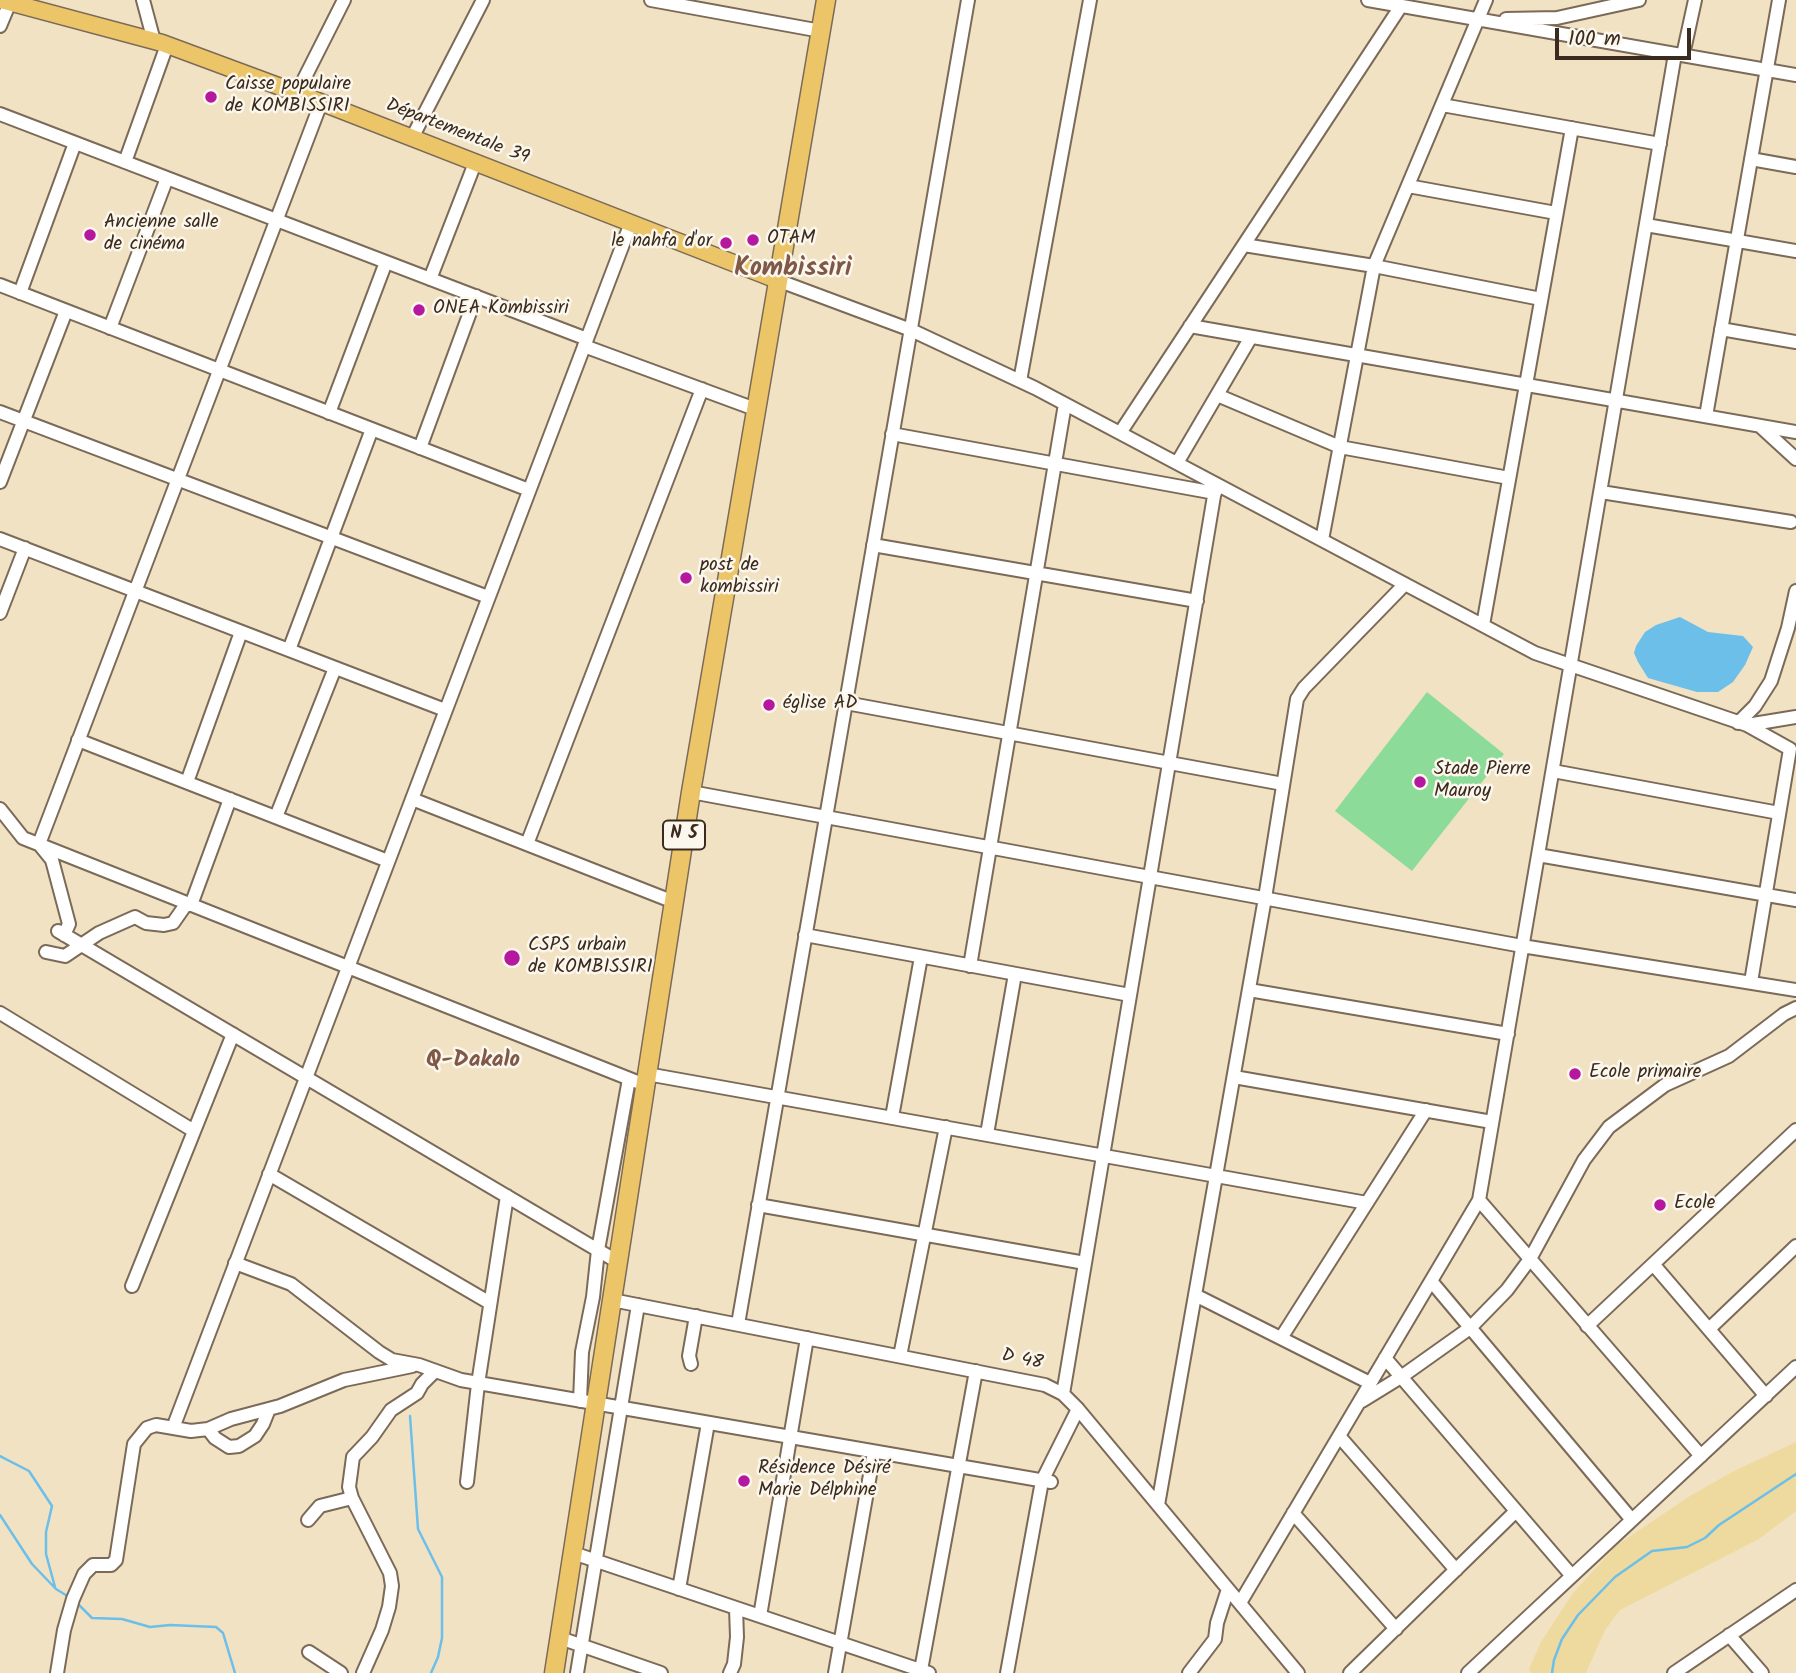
<!DOCTYPE html>
<meta charset="utf-8">
<style>
body{margin:0}
#map{position:relative;width:1796px;height:1673px;overflow:hidden;background:#f2e2c4;font-family:Kalam,sans-serif}
canvas{display:block}
.scale{position:absolute;left:1555px;top:28px;width:136px;height:32px;box-sizing:border-box;border:4px solid #3b2a1e;border-top:0;padding-left:9px;font-size:21px;line-height:24px;white-space:nowrap;color:#3b2a1e;-webkit-text-stroke:5px #fbf7ec;paint-order:stroke}
</style>
<div id="map">
<canvas width="1796" height="1673"></canvas>
<div class="scale">100 m</div>
</div>
<script>
const ctx = document.querySelector('canvas').getContext('2d');
ctx.lineJoin = 'round';
function fill(path, color) {
  ctx.fillStyle = color;
  ctx.fill(path, 'evenodd');
}
function toPath(rows) {
  const path = new Path2D();
  for (const r of rows) {
    path.moveTo(r[0], r[1]);
    for (let i = 2; i < r.length; i += 2) path.lineTo(r[i], r[i + 1]);
  }
  return path;
}
function strokePath(path, color, width, dash) {
  ctx.strokeStyle = color;
  ctx.lineWidth = width;
  ctx.lineCap = dash ? 'butt' : 'round';
  ctx.setLineDash(dash || []);
  ctx.stroke(path);
}
function write(font, color, halo, rows, align = 'center') {
  ctx.font = font + ' Kalam,sans-serif';
  ctx.lineWidth = 5;
  ctx.setLineDash([]);
  ctx.textBaseline = 'middle';
  ctx.strokeStyle = halo;
  ctx.fillStyle = color;
  for (const [text, x, y, turn = 0] of rows) {
    ctx.save();
    ctx.translate(x, y);
    ctx.rotate((+turn || 0) * Math.PI / 180);
    ctx.textAlign = isNaN(turn) ? turn : align;
    if (halo) ctx.strokeText(text, 0, 0);
    ctx.fillText(text, 0, 0);
    ctx.restore();
  }
}
const green = toPath([
 [1427,692,1504,754,1412,871,1335,811]
]);
const sand = toPath([
 [1796,1442,1796,1511,1759,1539,1620,1610,1605,1630,1586,1673,1531,1673,1529,1669,1541,1642,1573,1593,1617,1545,1690,1496,1732,1472]
]);
const water = toPath([
 [1680,617,1708,632,1743,636,1753,647,1745,665,1733,682,1718,692,1697,692,1648,678,1638,662,1634,653,1636,646,1645,632,1656,625]
]);
const stream = toPath([
 [410,1416,418,1529,442,1577,442,1638,438,1657,431,1673],
 [0,1456,29,1471,52,1506,46,1532,46,1554,55,1587],
 [0,1515,32,1564,56,1589,69,1597],
 [77,1603,92,1618,122,1619,150,1627,170,1625,216,1627,223,1633,235,1673],
 [1552,1673,1554,1660,1562,1639,1578,1615,1615,1577,1652,1551,1687,1547,1705,1538,1719,1525,1796,1474]
]);
const minor = toPath([
 [143,0,154,41],
 [651,0,821,31],
 [1368,0,1796,75],
 [1506,19,1557,18,1639,0],
 [0,26,10,2],
 [1683,55,1695,0],
 [297,93,344,0],
 [1442,105,1660,144],
 [0,114,587,339],
 [412,138,483,0],
 [1751,159,1796,167],
 [125,162,167,45],
 [1408,186,1556,213],
 [1646,225,1796,251],
 [1244,245,1374,266,1541,299],
 [430,279,475,163],
 [777,280,911,330,1035,388,1535,653,1747,725,1796,717],
 [0,285,529,490],
 [20,293,75,143],
 [1190,326,1796,432],
 [110,328,167,178],
 [1721,329,1796,342],
 [584,346,755,409],
 [1020,381,1090,0],
 [1217,395,1340,447,1509,478],
 [0,412,488,597],
 [329,413,386,262],
 [1706,416,1779,0],
 [1760,426,1796,459],
 [1120,433,1401,6],
 [892,434,1215,493],
 [420,448,476,296],
 [1177,463,1251,337],
 [0,482,66,311],
 [1601,492,1791,522],
 [0,539,445,710],
 [1322,540,1374,266,1486,0],
 [873,545,1197,601],
 [0,613,25,548],
 [1483,625,1572,128],
 [289,650,372,429],
 [846,703,1283,784],
 [1738,723,1755,706,1771,681,1788,628,1796,591],
 [1747,725,1790,749,1751,982],
 [78,740,388,861],
 [1553,771,1779,813],
 [187,782,241,632],
 [691,792,1522,946,1796,990],
 [412,799,674,902],
 [0,809,23,838,645,1085],
 [276,817,335,668],
 [527,844,702,389],
 [1538,855,1796,900],
 [191,905,230,799],
 [58,931,618,1262],
 [64,935,69,924,52,860,39,844,321,103],
 [805,935,1130,995],
 [46,952,65,956,99,933,135,917,146,923,164,925,173,923,187,903],
 [970,966,1065,404],
 [1249,990,1508,1034],
 [0,1013,194,1131],
 [647,1074,1367,1203],
 [1234,1077,1492,1122],
 [892,1117,921,957],
 [987,1134,1015,974],
 [269,1174,490,1303],
 [1479,1200,1701,1456],
 [758,1205,1085,1263],
 [235,1263,291,1284,379,1352,392,1360,419,1365,461,1380,1051,1482],
 [1653,1264,1766,1396],
 [1431,1281,1632,1520],
 [132,1286,233,1034],
 [1195,1295,1370,1383],
 [612,1300,1045,1385,1063,1394,1078,1409,1298,1673],
 [738,1324,968,0],
 [1587,1326,1796,1130],
 [1709,1329,1796,1246],
 [1281,1338,1426,1110],
 [900,1356,946,1127],
 [1385,1358,1572,1576],
 [691,1364,689,1356,696,1316],
 [1063,1394,1216,484],
 [580,1401,582,1352,593,1297,598,1250,629,1079],
 [1362,1401,1401,1377,1470,1328,1507,1290,1530,1259,1584,1160,1609,1127,1665,1085,1729,1056,1784,1014,1796,1008],
 [173,1428,631,223],
 [208,1429,215,1438,229,1447,239,1446,255,1436,263,1424,269,1409],
 [1339,1436,1456,1570],
 [467,1482,478,1384,507,1196],
 [1158,1505,1265,898,1297,699,1304,688,1405,584],
 [1293,1513,1396,1629],
 [308,1520,320,1506,352,1498],
 [573,1553,929,1673],
 [679,1589,708,1423],
 [1240,1603,1479,1200,1675,54],
 [760,1616,807,1338],
 [1729,1635,1762,1673],
 [560,1638,661,1673],
 [309,1652,341,1673],
 [921,1670,976,1371],
 [57,1673,64,1630,73,1599,84,1574,93,1565,111,1565,116,1560,134,1444,147,1428,156,1425,191,1431,208,1429,231,1419,280,1406,344,1380,412,1366],
 [363,1673,382,1630,389,1607,392,1586,390,1573,352,1498,349,1487,353,1457,372,1437,391,1410,417,1393,422,1384,435,1371],
 [577,1673,638,1305],
 [730,1673,734,1664,737,1637,736,1608],
 [835,1673,874,1452],
 [1007,1673,1042,1481,1078,1409],
 [1189,1673,1215,1639,1217,1623,1228,1589],
 [1350,1673,1516,1511],
 [1468,1673,1796,1367],
 [1674,1673,1796,1590]
]);
const major = toPath([
 [1,0,162,43,297,93,777,280]
]);
const highway = toPath([
 [554,1673,691,792,826,0]
]);
const markers = [
 [211,97,7,"#b5179e"],
 [90,235,7,"#b5179e"],
 [753,240,7,"#b5179e"],
 [726,243,7,"#b5179e"],
 [419,310,7,"#b5179e"],
 [686,578,7,"#b5179e"],
 [769,705,7,"#b5179e"],
 [1420,782,7,"#b5179e"],
 [512,958,9,"#b5179e"],
 [1575,1074,7,"#b5179e"],
 [1660,1205,7,"#b5179e"],
 [744,1481,7,"#b5179e"]
];
const shields = [
 [684,835,42]
];
const shieldNames = [
 ["N 5",684,835]
];
const poiNames = [
 ["Caisse populaire",225,86],
 ["de KOMBISSIRI",225,108],
 ["Ancienne salle",104,224],
 ["de cinéma",104,246],
 ["OTAM",767,240],
 ["le nahfa d'or",712,243,"right"],
 ["ONEA Kombissiri",433,310],
 ["post de",700,567],
 ["kombissiri",700,589],
 ["église AD",783,705],
 ["Stade Pierre",1434,771],
 ["Mauroy",1434,793],
 ["CSPS urbain",528,947],
 ["de KOMBISSIRI",528,969],
 ["Ecole primaire",1589,1074],
 ["Ecole",1674,1205],
 ["Résidence Désiré",758,1470],
 ["Marie Délphine",758,1492]
];
const streetNames = [
 ["Départementale 39",457,133,21],
 ["D 48",1022,1361,12]
];
const quarterNames = [
 ["Q-Dakalo",473,1062]
];
const districtNames = [
 ["Kombissiri",793,271]
];
fill(green, '#8cdb99');
fill(sand, '#eeda9e');
fill(water, '#6cbfe8');
strokePath(stream, '#6cbfe8', 2.5);
strokePath(minor, '#7b6a58', 16);
strokePath(major, '#7b6a58', 19);
strokePath(highway, '#7b6a58', 21);
strokePath(minor, '#fff', 12);
strokePath(major, '#edc569', 16);
strokePath(highway, '#edc569', 18);
for (const [x, y, r, color] of markers) {
  const dot = new Path2D();
  dot.arc(x, y, r, 0, 2 * Math.PI);
  ctx.fillStyle = color;
  ctx.fill(dot);
  strokePath(dot, '#fbf7ec', 2.5);
}
for (const [x, y, w] of shields) {
  const box = new Path2D();
  box.roundRect(x - w / 2, y - 14.5, w, 29, 5);
  ctx.fillStyle = '#fbf7ec';
  ctx.fill(box);
  strokePath(box, '#3b2a1e', 2);
}
write('bold 18px', '#3b2a1e', null, shieldNames);
write('19px', '#3b2a1e', '#fbf7ec', poiNames, 'left');
write('19px', '#3b2a1e', '#fbf7ec', streetNames);
write('bold 23px', '#805848', '#fbf7ec', quarterNames);
write('bold 26px', '#805848', '#fbf7ec', districtNames);
</script>
